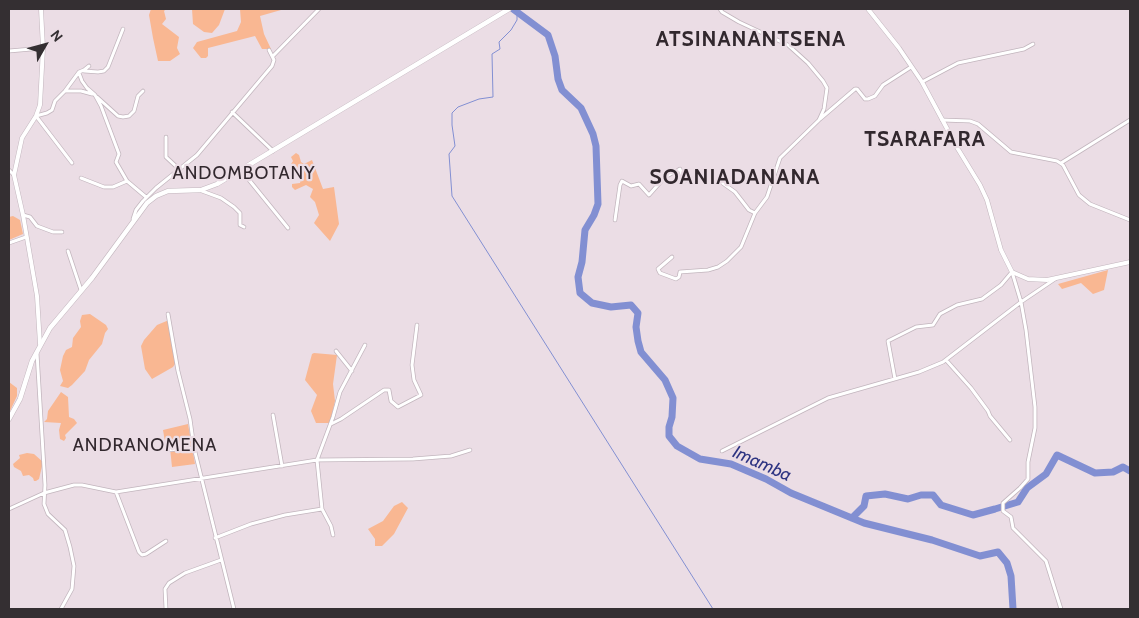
<!DOCTYPE html>
<style>
body{margin:0}
#map{position:relative;width:1139px;height:618px;overflow:hidden;background:#ebdde5;font-family:Cabin,sans-serif}
canvas{display:block}
.frame{position:absolute;inset:0;border:10px solid #342f32;pointer-events:none}
.north{position:absolute;left:20px;top:20px;width:50px;height:50px;-webkit-text-stroke:4px #ebdde5;paint-order:stroke;rotate:52deg;font-size:14px;font-weight:700;line-height:20px;text-align:center;color:#342f32}
.north::after{content:'';display:block;margin:auto;width:18px;height:22px;background:#342f32;clip-path:polygon(50% 0,100% 100%,50% 72%,0 100%)}
</style>
<div id="map">
<canvas width="1139" height="618"></canvas>
<div class="frame"></div>
<div class="north">N</div>
</div>
<script>
const ctx = document.querySelector('canvas').getContext('2d');
ctx.lineJoin = 'round';
function fill(path, color) {
  ctx.fillStyle = color;
  ctx.fill(path, 'evenodd');
}
function toPath(rows) {
  const path = new Path2D();
  for (const r of rows) {
    path.moveTo(r[0], r[1]);
    for (let i = 2; i < r.length; i += 2) path.lineTo(r[i], r[i + 1]);
  }
  return path;
}
function strokePath(path, color, width, dash) {
  ctx.strokeStyle = color;
  ctx.lineWidth = width;
  ctx.lineCap = dash ? 'butt' : 'round';
  ctx.setLineDash(dash || []);
  ctx.stroke(path);
}
function write(font, color, halo, rows, align = 'center') {
  ctx.font = font + ' Cabin,sans-serif';
  ctx.lineWidth = 4.5;
  ctx.setLineDash([]);
  ctx.textBaseline = 'middle';
  ctx.strokeStyle = halo;
  ctx.fillStyle = color;
  for (const [text, x, y, turn = 0] of rows) {
    ctx.save();
    ctx.translate(x, y);
    ctx.rotate((+turn || 0) * Math.PI / 180);
    ctx.textAlign = isNaN(turn) ? turn : align;
    if (halo) ctx.strokeText(text, 0, 0);
    ctx.fillText(text, 0, 0);
    ctx.restore();
  }
}
const green = toPath([
 [151,9,166,9,164,11,166,19,162,24,179,37,177,48,180,54,170,61,158,61,153,38,149,15],
 [192,9,225,9,219,25,212,33,204,32,193,24],
 [240,9,280,9,281,10,260,16,264,34,271,49,262,49,255,36,208,48,208,56,206,58,201,58,193,48,197,42,237,31,241,22],
 [296,153,299,155,301,162,304,164,312,160,323,189,334,187,339,224,330,241,314,223,319,215,315,202,310,197,313,189,306,185,295,190,292,187,292,184,300,183,301,179,300,176,297,174,297,170,296,167,291,164,293,161,291,157],
 [13,216,20,220,23,234,9,240,9,217],
 [1108,270,1104,290,1093,294,1081,283,1062,289,1058,284],
 [90,314,106,325,108,329,105,333,102,344,89,360,85,371,72,385,68,388,60,386,63,381,60,370,63,356,66,350,72,347,73,338,81,327,80,321,82,315],
 [169,320,175,364,173,367,152,379,145,369,141,346,144,340,157,325],
 [314,353,337,355,333,384,335,401,330,423,316,423,311,411,317,395,305,380,312,354],
 [9,382,17,388,17,396,9,413],
 [61,392,68,397,69,417,74,419,77,423,65,435,66,438,64,441,60,439,59,430,61,423,44,422,47,419,48,411],
 [188,424,195,464,172,467,170,448,166,448,163,430],
 [27,453,34,454,43,462,39,479,36,481,34,481,33,478,29,475,23,476,21,471,14,467,13,464,20,458,19,455],
 [402,502,408,508,394,534,382,546,375,546,375,539,368,529,383,521,394,506]
]);
const stream = toPath([
 [517,12,517,20,511,30,499,42,500,49,492,54,493,97,479,99,458,107,452,113,452,125,455,146,449,154,452,196,713,609]
]);
const river = toPath([
 [513,9,548,35,555,56,558,79,562,90,581,108,593,134,596,146,598,204,594,215,585,230,582,262,578,277,580,293,592,303,611,307,631,305,638,313,636,327,638,341,641,352,665,380,673,398,672,417,669,427,669,436,677,446,700,459,731,464,766,479,791,493,864,523,932,540,980,556,998,552,1007,563,1011,576,1013,609],
 [852,518,864,506,866,496,885,494,908,499,921,495,933,495,941,505,973,515,995,509,1018,502,1027,488,1046,474,1057,455,1095,473,1113,472,1123,467,1130,471]
]);
const minor = toPath([
 [9,51,43,48],
 [273,56,319,9],
 [84,71,98,72,104,71,108,67,123,29],
 [79,73,82,81,87,88,95,95,101,106,119,154,116,162,127,181],
 [922,82,958,63,1024,49,1033,44],
 [66,91,81,91,92,94],
 [97,97,118,116,123,117,129,116,134,111,138,96,143,91],
 [232,112,273,151],
 [820,119,855,89,857,89,865,99,868,99,875,96,883,85,911,67],
 [942,120,970,121,978,124,1011,152,1057,161,1063,165,1079,195,1090,204,1130,220],
 [166,137,166,157,180,170],
 [72,163,36,116,47,113,52,110,55,101,65,91,79,72,84,70,89,66],
 [1061,163,1130,120],
 [9,170,14,175],
 [241,170,288,228],
 [81,178,104,187,113,187,127,181,146,197],
 [202,191,221,198,234,207,240,213,240,225,244,227],
 [23,215,30,217,37,226,53,232,62,232],
 [133,219,136,210,143,201,156,188,197,155,272,66,274,60,269,50],
 [615,220,620,185,622,181,631,186,639,184,649,195,665,177,680,169,684,181,702,177,721,182,735,192,749,210,755,213],
 [9,243,26,237],
 [68,251,81,290],
 [672,257,658,269,660,273,676,279,679,277,680,272,708,270,718,267,727,261,741,247,755,213,767,197,780,158,819,120,824,109,827,88,823,81,808,63,788,45,739,22,722,12,720,9],
 [1012,272,1021,302,1026,330,1035,407,1035,428,1028,462,1028,479,1020,488,1003,503,1003,511,1011,517,1013,528,1046,561,1061,609],
 [168,314,178,371,190,419,194,448,234,609],
 [336,351,352,371],
 [37,353,45,485,44,504,48,514,65,530,70,547,74,566,72,589,61,609],
 [946,360,971,388,988,411,990,416,1010,440],
 [895,379,888,341,916,327,933,325,940,314,957,305,982,299,1001,285,1012,272],
 [273,415,282,466],
 [331,424,341,419,384,390,389,390,391,401,398,407,421,395,414,380,412,365,417,325],
 [167,450,194,448],
 [722,451,828,398,919,372,943,362,1021,302,1055,279],
 [116,492,139,552,142,555,146,554,166,541],
 [9,509,44,493,74,485,82,485,116,492,317,460,413,459,451,456,470,450],
 [333,535,331,526,322,509,317,460,333,417,340,392,365,345],
 [215,538,251,524,285,515,322,509],
 [166,609,165,589,169,583,185,573,221,560]
]);
const tertiary = toPath([
 [868,9,899,48,922,82,958,149,980,185,987,200,1001,250,1012,272,1028,279,1047,280,1130,262],
 [40,344,37,296,23,215,14,175,22,138,36,116,40,105,43,48,41,9]
]);
const secondary = toPath([
 [9,419,20,399,32,361,50,328,92,278,147,203,156,196,168,191,201,190,217,184,509,9]
]);
const neighbourhoodNames = [
 ["ANDOMBOTANY",244,174],
 ["ANDRANOMENA",145,446]
];
const waterNames = [
 ["Imamba",762,464,24]
];
const districtNames = [
 ["ATSINANANTSENA",751,40],
 ["TSARAFARA",925,140],
 ["SOANIADANANA",735,178]
];
fill(green, '#f9b792');
strokePath(stream, '#828fd2', 1);
strokePath(river, '#828fd2', 7);
strokePath(minor, '#c2b5bd', 4.5);
strokePath(tertiary, '#c2b5bd', 5);
strokePath(secondary, '#c2b5bd', 5.5);
strokePath(minor, '#fff', 3);
strokePath(tertiary, '#fff', 4);
strokePath(secondary, '#fff', 4.5);
ctx.letterSpacing = '1px';
write('18px', '#32282e', '#ebdde5', neighbourhoodNames);
ctx.letterSpacing = '0px';
write('italic 18px', '#2e3482', '#ebdde5', waterNames);
ctx.letterSpacing = '1px';
write('bold 21px', '#32282e', '#ebdde5', districtNames);
ctx.letterSpacing = '0px';
</script>
